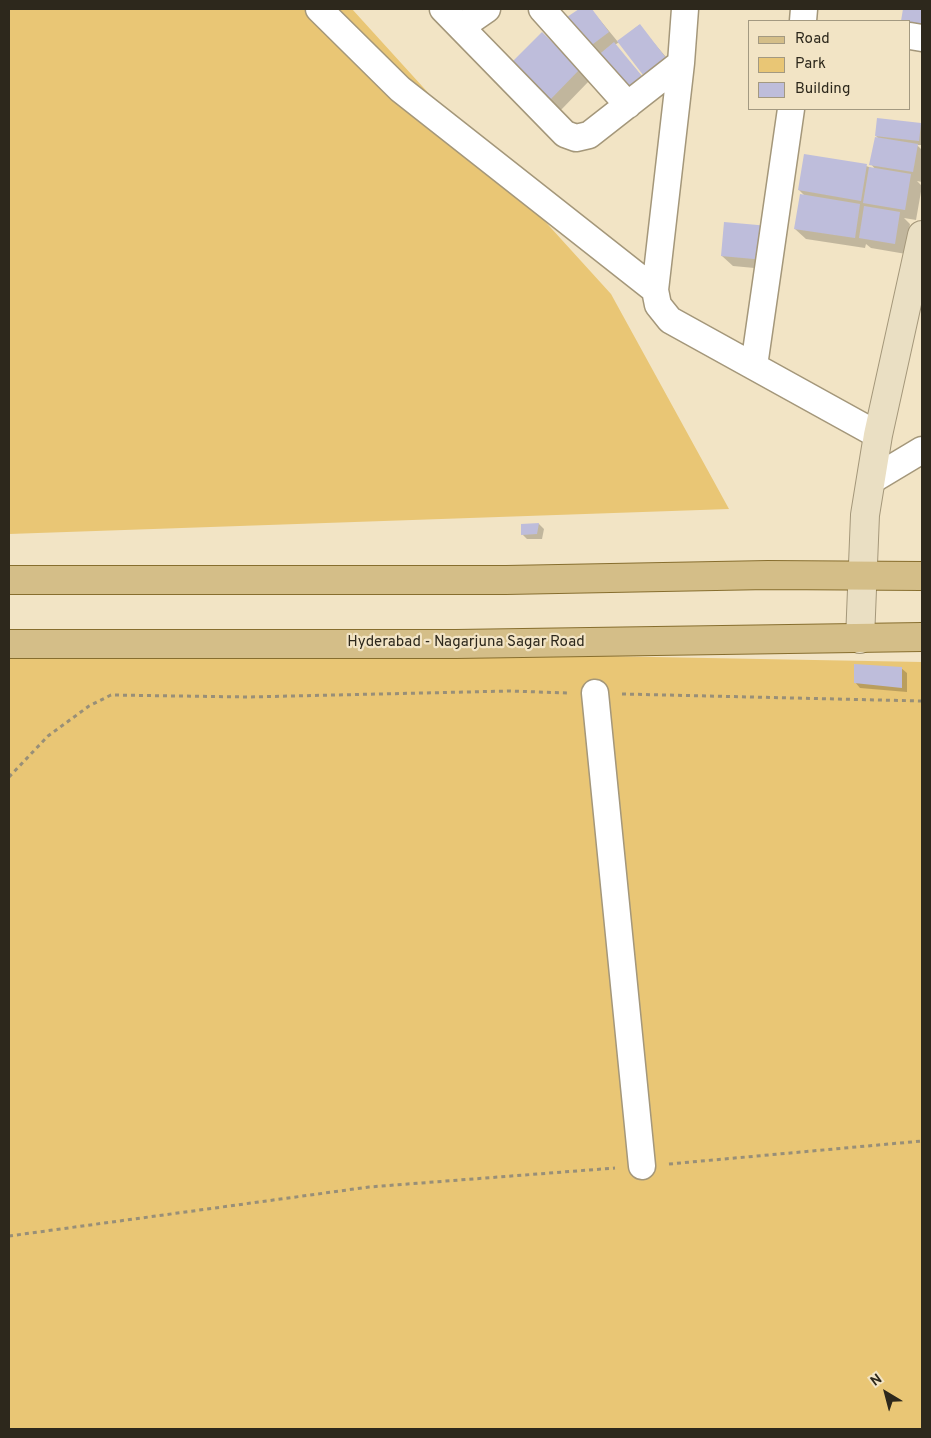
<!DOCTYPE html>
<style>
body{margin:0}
#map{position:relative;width:931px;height:1438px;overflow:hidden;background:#f2e4c5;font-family:Overpass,sans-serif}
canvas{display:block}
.frame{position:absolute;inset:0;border:10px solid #2d281c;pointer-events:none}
.legend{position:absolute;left:748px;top:20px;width:162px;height:90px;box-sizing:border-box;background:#f2e4c5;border:1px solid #a39981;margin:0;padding:6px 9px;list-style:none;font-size:15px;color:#2d281c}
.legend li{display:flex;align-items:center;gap:10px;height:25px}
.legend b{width:25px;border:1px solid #a39981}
.north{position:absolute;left:861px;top:1368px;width:50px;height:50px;-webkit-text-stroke:4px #f2e4c5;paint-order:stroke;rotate:323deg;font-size:14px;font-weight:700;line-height:20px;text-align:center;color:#2d281c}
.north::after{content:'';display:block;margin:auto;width:18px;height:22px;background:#2d281c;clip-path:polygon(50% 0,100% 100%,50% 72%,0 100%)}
</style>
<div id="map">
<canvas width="931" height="1438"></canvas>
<div class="frame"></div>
<ul class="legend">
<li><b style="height:6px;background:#d4be88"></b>Road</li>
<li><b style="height:14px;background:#e9c675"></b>Park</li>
<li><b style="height:14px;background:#bebddb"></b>Building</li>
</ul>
<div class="north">N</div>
</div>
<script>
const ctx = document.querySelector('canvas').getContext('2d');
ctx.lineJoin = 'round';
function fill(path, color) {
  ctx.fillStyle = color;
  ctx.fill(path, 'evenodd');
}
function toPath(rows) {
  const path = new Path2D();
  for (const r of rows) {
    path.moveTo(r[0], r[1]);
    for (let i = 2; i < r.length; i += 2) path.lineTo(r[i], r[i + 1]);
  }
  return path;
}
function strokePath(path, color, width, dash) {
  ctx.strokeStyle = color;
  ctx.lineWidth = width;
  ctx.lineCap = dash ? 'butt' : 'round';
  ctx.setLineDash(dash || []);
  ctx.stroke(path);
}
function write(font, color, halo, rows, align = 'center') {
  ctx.font = font + ' Overpass,sans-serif';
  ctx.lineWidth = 4.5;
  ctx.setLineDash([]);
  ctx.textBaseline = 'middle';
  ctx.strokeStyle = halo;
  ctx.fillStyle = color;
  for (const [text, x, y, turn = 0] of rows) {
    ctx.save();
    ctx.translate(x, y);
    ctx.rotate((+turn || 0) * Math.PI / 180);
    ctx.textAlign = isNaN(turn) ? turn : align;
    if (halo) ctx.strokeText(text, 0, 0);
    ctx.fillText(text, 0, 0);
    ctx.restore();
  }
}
const green = toPath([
 [9,9,352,9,611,294,729,509,9,534],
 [9,645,922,662,922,1429,9,1429]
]);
const shadow = toPath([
 [582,9,591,9,618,42,639,25,676,69,655,85,619,42,615,45,652,88,635,101,569,18],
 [542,34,590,80,559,112,522,76],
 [920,124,922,126,922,145,917,145,922,150,922,182,917,181,922,186,916,220,904,218,910,224,906,254,871,248,866,244,865,248,806,239,795,229,806,197,799,190,866,166,875,169,871,164,879,139,876,136],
 [725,223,776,270,733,266,722,256],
 [539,524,544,529,542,539,527,539,522,534,522,525],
 [901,668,907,673,907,692,860,688,855,682]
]);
const building = toPath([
 [579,9,592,9,609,32,589,47,567,17],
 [903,9,922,9,922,29,910,27,910,21,901,21],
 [640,24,666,58,643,75,617,41],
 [542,32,580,69,548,102,509,65],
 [614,42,642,76,624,91,596,57],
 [877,118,921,123,919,141,875,136],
 [875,137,918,144,913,172,869,165],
 [804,154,867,164,861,201,798,190],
 [869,167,911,174,905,210,863,203],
 [800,194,860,204,855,238,794,229],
 [864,206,900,212,895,244,859,238],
 [724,222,769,226,765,260,721,256],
 [539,523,537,534,521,535,521,524],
 [854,664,902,667,902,688,854,683]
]);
const path = toPath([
 [622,694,922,701],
 [9,777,48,736,89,706,111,695,248,697,510,691,568,693],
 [669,1164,922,1141],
 [9,1236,369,1187,615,1168]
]);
const street = toPath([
 [319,9,400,89,655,290],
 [443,9,565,134,576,138,589,135,681,63],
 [542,9,628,105],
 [685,9,681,63,655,290,658,305,670,320,878,435],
 [803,21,804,9],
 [461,27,487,9],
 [910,36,922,38],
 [754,366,791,109],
 [872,480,922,450],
 [595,693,642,1166]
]);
const secondary = toPath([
 [860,639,865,515,878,435,922,235]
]);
const primary = toPath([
 [9,580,506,580,768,575,922,576],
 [9,644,456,644,922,637]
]);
const streetNames = [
 ["Hyderabad - Nagarjuna Sagar Road",466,643]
];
fill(green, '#e9c675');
fill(shadow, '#0003');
fill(building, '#bebddb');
strokePath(street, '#a4977a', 29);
strokePath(secondary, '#a4977a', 30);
strokePath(primary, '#876e2e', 30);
strokePath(path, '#988f78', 3, [4, 4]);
strokePath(street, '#fff', 26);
strokePath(secondary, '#eadfc3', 28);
strokePath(primary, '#d4be88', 28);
write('15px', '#2d281c', '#f2e4c5', streetNames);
</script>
